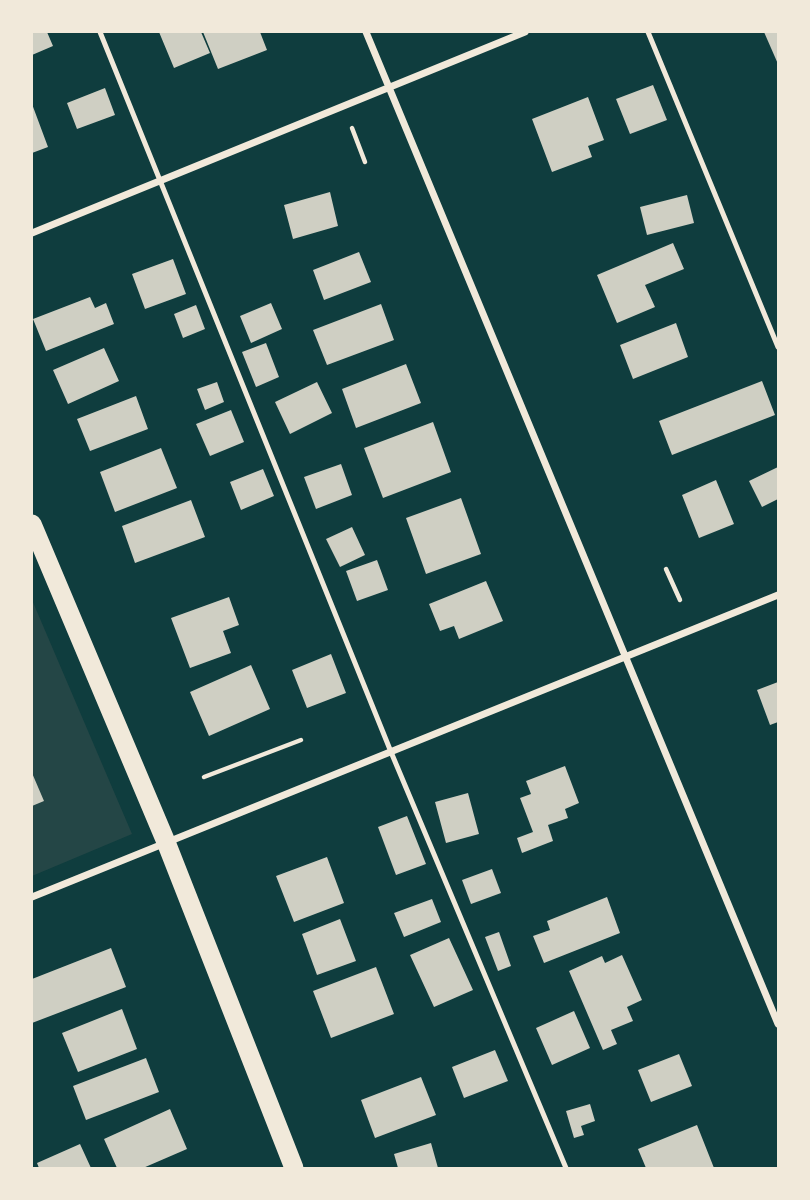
<!DOCTYPE html>
<style>
body{margin:0}
#map{position:relative;width:810px;height:1200px;overflow:hidden;background:#0f3d3e;font-family:"IBM Plex Sans",sans-serif}
canvas{display:block}
.frame{position:absolute;inset:0;border:33px solid #f1e9da;pointer-events:none}
</style>
<div id="map">
<canvas width="810" height="1200"></canvas>
<div class="frame"></div>
</div>
<script>
const ctx = document.querySelector('canvas').getContext('2d');
ctx.lineJoin = 'round';
function fill(path, color) {
  ctx.fillStyle = color;
  ctx.fill(path, 'evenodd');
}
function toPath(rows) {
  const path = new Path2D();
  for (const r of rows) {
    path.moveTo(r[0], r[1]);
    for (let i = 2; i < r.length; i += 2) path.lineTo(r[i], r[i + 1]);
  }
  return path;
}
function strokePath(path, color, width, dash) {
  ctx.strokeStyle = color;
  ctx.lineWidth = width;
  ctx.lineCap = dash ? 'butt' : 'round';
  ctx.setLineDash(dash || []);
  ctx.stroke(path);
}
const green = toPath([
 [32,600,132,834,32,876]
]);
const building = toPath([
 [32,32,47,32,53,46,32,55],
 [159,32,201,32,210,53,174,68],
 [203,32,260,32,267,50,218,69],
 [764,32,778,32,778,64],
 [653,85,667,120,630,134,616,99],
 [105,88,115,115,77,129,67,103],
 [588,97,604,140,588,146,592,157,552,172,532,119],
 [32,104,48,147,32,153],
 [330,192,338,226,293,239,284,205],
 [687,195,694,223,647,235,640,207],
 [673,243,684,269,645,285,655,307,617,323,597,275],
 [359,252,371,282,324,300,313,270],
 [173,259,186,294,145,309,132,274],
 [90,297,95,308,106,303,114,324,46,351,33,319],
 [271,303,282,329,251,343,240,316],
 [381,304,394,340,327,365,313,330],
 [196,305,205,329,183,338,174,314],
 [676,323,688,357,633,379,620,345],
 [266,343,279,377,256,387,242,352],
 [104,348,119,381,68,404,53,370],
 [406,364,421,403,356,428,342,389],
 [762,381,775,415,672,455,659,421],
 [217,382,224,402,205,410,197,389],
 [317,382,332,413,290,434,275,402],
 [136,396,148,429,90,451,77,419],
 [231,410,244,442,210,456,196,424],
 [433,422,451,472,383,498,364,448],
 [161,448,177,488,115,512,100,472],
 [341,464,352,495,316,509,304,477],
 [778,467,778,499,762,507,749,481],
 [263,469,274,496,241,510,230,482],
 [716,480,734,524,699,538,682,495],
 [461,498,481,554,426,574,406,518],
 [191,500,205,537,135,563,122,526],
 [352,527,365,555,340,567,326,539],
 [377,560,388,590,357,601,346,571],
 [486,581,503,621,459,639,454,626,440,631,429,604],
 [229,597,239,625,223,631,231,653,190,668,171,618],
 [331,654,346,693,307,708,292,670],
 [251,665,270,709,209,736,190,692],
 [778,682,778,722,770,725,757,690],
 [565,766,579,803,565,809,568,818,548,825,553,841,522,853,517,838,533,832,520,798,531,794,526,781],
 [32,773,44,801,32,806],
 [468,793,479,834,446,843,435,802],
 [407,816,426,864,396,875,378,827],
 [327,857,344,903,294,922,276,876],
 [492,869,501,893,471,904,462,880],
 [607,897,620,933,544,963,533,936,550,930,547,921],
 [432,899,441,922,404,937,394,913],
 [340,919,356,961,317,975,302,934],
 [499,932,511,966,498,971,485,937],
 [449,938,473,990,434,1007,410,955],
 [111,948,126,987,32,1023,32,979],
 [622,955,642,1000,627,1007,633,1021,611,1030,617,1044,603,1050,569,971,602,956,605,963],
 [376,967,394,1014,331,1038,313,991],
 [122,1009,137,1049,78,1072,62,1033],
 [574,1011,590,1048,552,1065,536,1028],
 [495,1050,508,1081,464,1098,452,1067],
 [679,1054,692,1086,651,1102,638,1070],
 [146,1058,159,1092,86,1120,73,1086],
 [421,1077,436,1115,375,1138,361,1100],
 [590,1104,595,1121,581,1126,584,1135,574,1138,566,1111],
 [170,1109,187,1149,143,1168,117,1168,104,1139],
 [697,1125,714,1168,646,1168,638,1149],
 [431,1143,438,1168,398,1168,394,1154],
 [80,1144,91,1168,39,1168,37,1163]
]);
const path = toPath([
 [352,128,365,162],
 [666,569,680,600],
 [204,777,301,740]
]);
const service = toPath([
 [100,32,391,752,566,1168],
 [648,32,778,347]
]);
const minor = toPath([
 [366,32,778,1024],
 [32,233,525,32],
 [32,897,778,595]
]);
const trunk = toPath([
 [32,524,166,842,294,1168]
]);
fill(green, '#244646');
fill(building, '#cfcfc3');
strokePath(path, '#f1e9da', 4.5);
strokePath(service, '#f1e9da', 5);
strokePath(minor, '#f1e9da', 7);
strokePath(trunk, '#f1e9da', 19);
</script>
